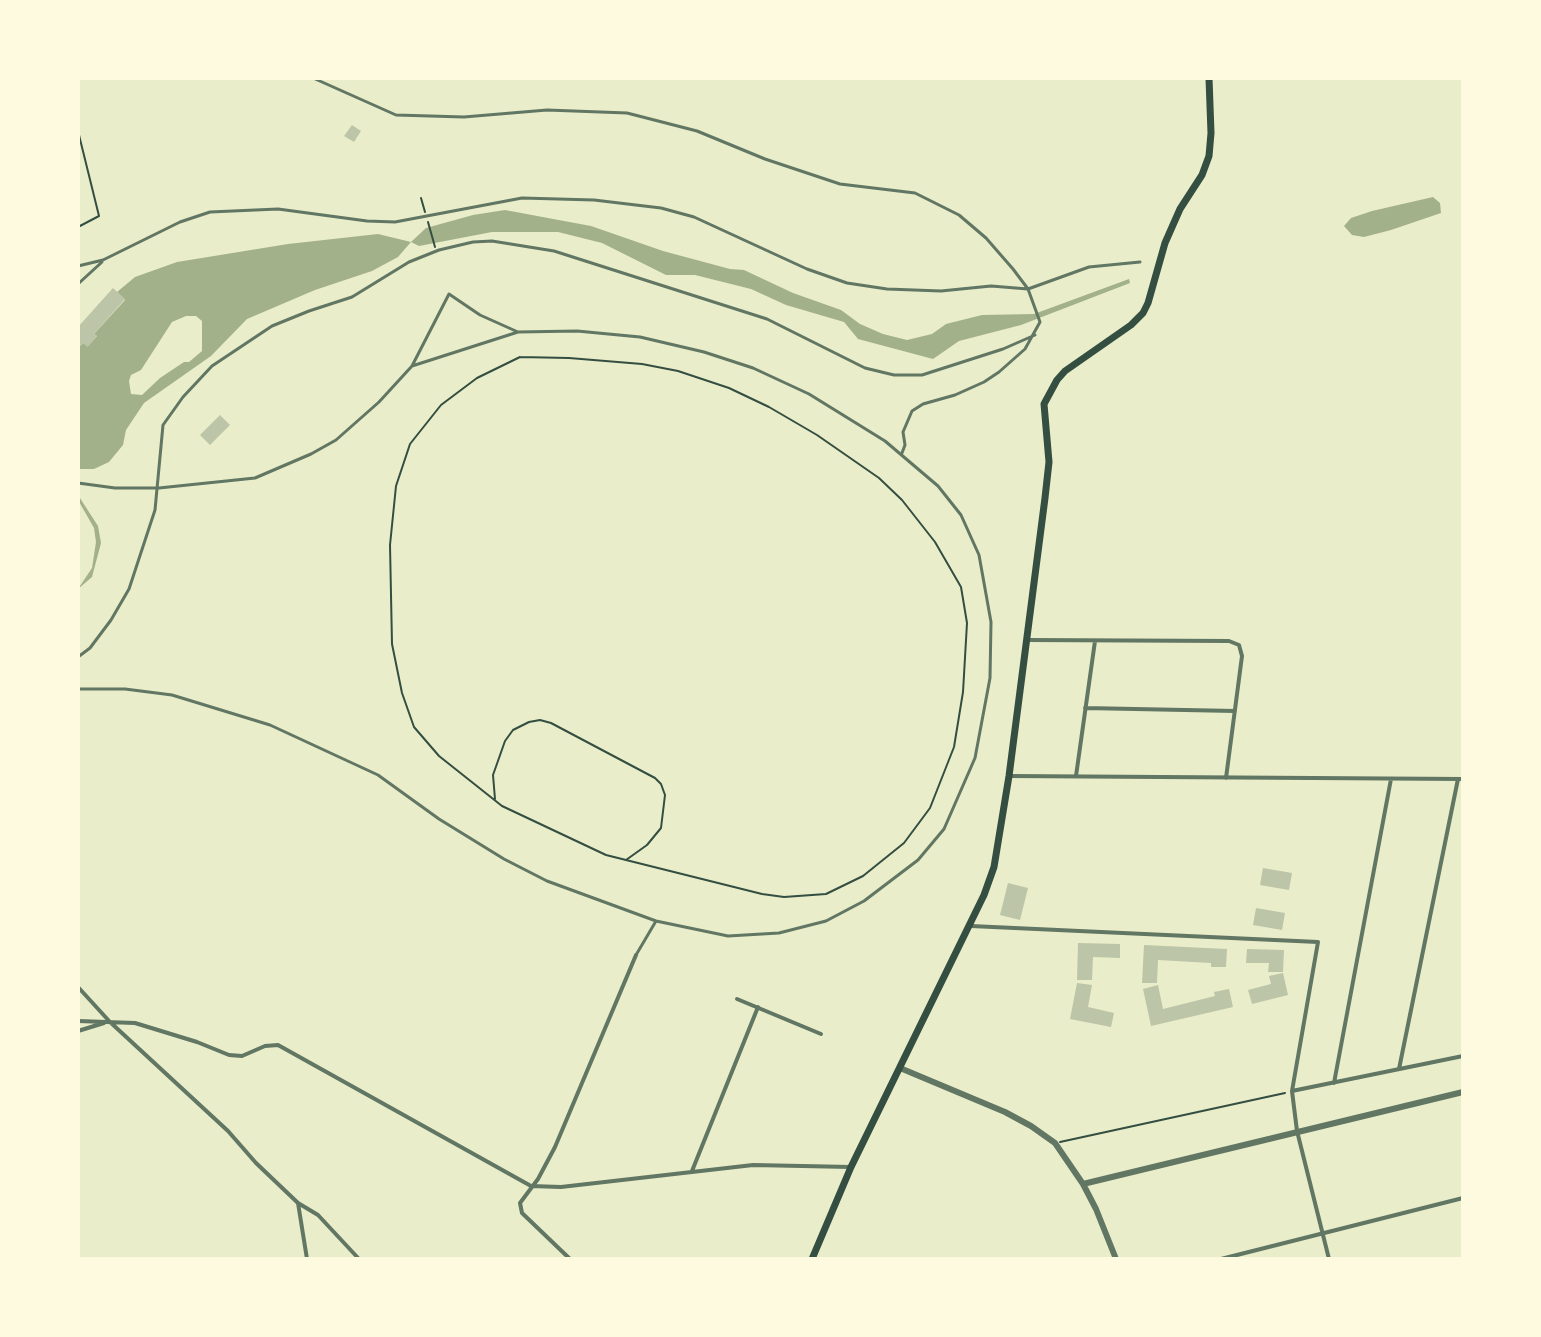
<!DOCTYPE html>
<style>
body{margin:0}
#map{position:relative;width:1541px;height:1337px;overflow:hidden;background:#e9edc9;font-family:"Alegreya Sans",sans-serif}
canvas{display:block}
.frame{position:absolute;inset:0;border:80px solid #fefae0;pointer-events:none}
</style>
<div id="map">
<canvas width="1541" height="1337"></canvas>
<div class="frame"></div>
</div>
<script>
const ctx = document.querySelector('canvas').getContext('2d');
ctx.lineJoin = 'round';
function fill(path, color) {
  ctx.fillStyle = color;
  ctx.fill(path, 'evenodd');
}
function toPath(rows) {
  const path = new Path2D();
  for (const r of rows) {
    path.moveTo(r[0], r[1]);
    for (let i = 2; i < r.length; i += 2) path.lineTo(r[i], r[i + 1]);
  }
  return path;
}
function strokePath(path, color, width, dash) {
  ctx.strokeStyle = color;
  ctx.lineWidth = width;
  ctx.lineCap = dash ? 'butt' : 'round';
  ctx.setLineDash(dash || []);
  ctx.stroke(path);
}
const water = toPath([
 [1433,197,1440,203,1441,213,1391,230,1364,237,1352,235,1344,226,1351,218,1372,211],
 [505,210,591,226,663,251,730,269,744,270,793,293,841,310,860,324,883,334,907,340,932,334,946,324,982,315,1034,314,1129,279,1130,283,1021,325,959,341,933,359,858,339,844,322,786,305,751,289,695,275,666,275,602,243,558,232,492,232,419,246,411,242,398,257,372,271,315,290,247,319,211,356,144,403,126,430,123,445,109,462,94,469,78,469,78,348,83,343,88,346,97,336,94,334,125,300,117,292,135,277,177,262,288,244,378,234,411,242,426,228,473,215],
 [186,316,196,316,202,321,202,351,189,362,184,362,160,378,142,395,131,394,129,381,131,375,141,370,172,322],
 [78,495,98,526,101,543,92,577,78,589,92,568,96,542,94,528,78,500]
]);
const building = toPath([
 [352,125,361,131,354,142,344,136],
 [113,288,125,299,94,334,97,336,87,347,83,343,78,348,78,327],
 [220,415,230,425,210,445,200,435],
 [1263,868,1292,873,1289,890,1260,885],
 [1008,883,1028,888,1020,920,1000,915],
 [1256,908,1285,913,1282,930,1253,925],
 [1078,943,1120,944,1120,958,1093,957,1092,980,1077,980],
 [1144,945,1227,949,1226,967,1211,967,1211,963,1158,960,1157,983,1142,983],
 [1247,949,1284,950,1283,972,1268,972,1269,963,1246,963],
 [1283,973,1288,995,1252,1004,1248,990,1271,984,1269,976],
 [1077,983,1092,985,1088,1007,1114,1013,1111,1027,1070,1019],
 [1158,985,1163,1009,1215,996,1214,992,1229,989,1233,1007,1151,1026,1143,989]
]);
const path = toPath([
 [78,131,99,216,78,227],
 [421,198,425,212],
 [428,222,435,247],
 [520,357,569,358,642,364,678,371,729,388,769,407,817,435,879,478,902,500,935,542,961,587,967,623,963,692,954,747,930,808,904,843,863,876,826,894,784,897,762,894,606,855,502,806,439,756,414,727,402,693,392,644,390,545,396,486,410,444,441,405,477,378,520,357],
 [495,799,493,775,505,741,513,730,529,722,540,720,551,723,655,778,661,784,665,795,661,828,647,845,626,860],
 [1060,1142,1285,1093]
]);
const pedestrian = toPath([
 [313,78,396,115,464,117,547,110,627,113,697,131,765,159,840,184,915,193,959,215,986,238,1013,269,1028,289,1040,322,1025,349,999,372,984,382,955,395,923,404,912,411,903,432,905,445,902,453],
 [78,79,79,78],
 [78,266,103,260,180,222,210,212,278,209,367,221,395,222,522,198,594,200,661,208,694,217,807,269,847,283,887,289,941,291,991,286,1028,289,1089,267,1140,262],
 [78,284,102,262],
 [412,366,518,332],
 [78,483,115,488,159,488,255,478,311,454,336,440,379,402,412,366,449,294,480,315,518,332,577,331,640,337,704,352,753,368,809,394,885,441,938,486,961,515,979,555,991,622,990,678,975,758,944,829,918,860,864,901,826,921,779,933,728,936,656,921,547,881,504,859,439,819,378,775,270,725,172,695,125,689,78,689],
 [78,657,90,648,111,620,129,589,155,510,163,425,183,397,212,366,272,326,309,311,352,297,409,262,439,250,473,242,492,241,554,251,767,319,865,368,894,375,922,375,1003,349,1035,335],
 [636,955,656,921]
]);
const minor = toPath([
 [1028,640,1229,641,1239,645,1242,656,1226,778],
 [1085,708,1235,711],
 [1009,776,1463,779],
 [1076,776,1095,641],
 [971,926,1318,942,1292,1091,1297,1131,1329,1259],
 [78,987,110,1022,228,1131,256,1163,298,1203,318,1215,359,1259],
 [737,999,821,1034],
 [78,1021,135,1023,197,1042,229,1055,242,1056,265,1046,278,1045,531,1186,561,1187,753,1165,851,1167],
 [78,1031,104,1023],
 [1399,1069,1458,779],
 [1334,1083,1391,779],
 [1292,1091,1463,1056],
 [692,1171,758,1007],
 [298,1203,307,1259],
 [570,1259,522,1213,520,1203,538,1179,555,1147,636,955],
 [1221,1259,1463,1198]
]);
const tertiary = toPath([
 [900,1068,1005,1112,1031,1126,1055,1143,1083,1184,1096,1209,1116,1259],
 [1083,1184,1463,1092]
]);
const primary = toPath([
 [812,1259,851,1167,984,895,994,867,1009,776,1045,498,1049,462,1044,404,1057,380,1065,371,1131,325,1143,313,1148,303,1165,243,1180,209,1202,175,1209,156,1211,133,1209,78]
]);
fill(water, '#a3b18a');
fill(building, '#bcc5a7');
strokePath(path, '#344e41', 2);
strokePath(pedestrian, '#617663', 3);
strokePath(minor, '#617663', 4);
strokePath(tertiary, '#617663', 6);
strokePath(primary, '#344e41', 7);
</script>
